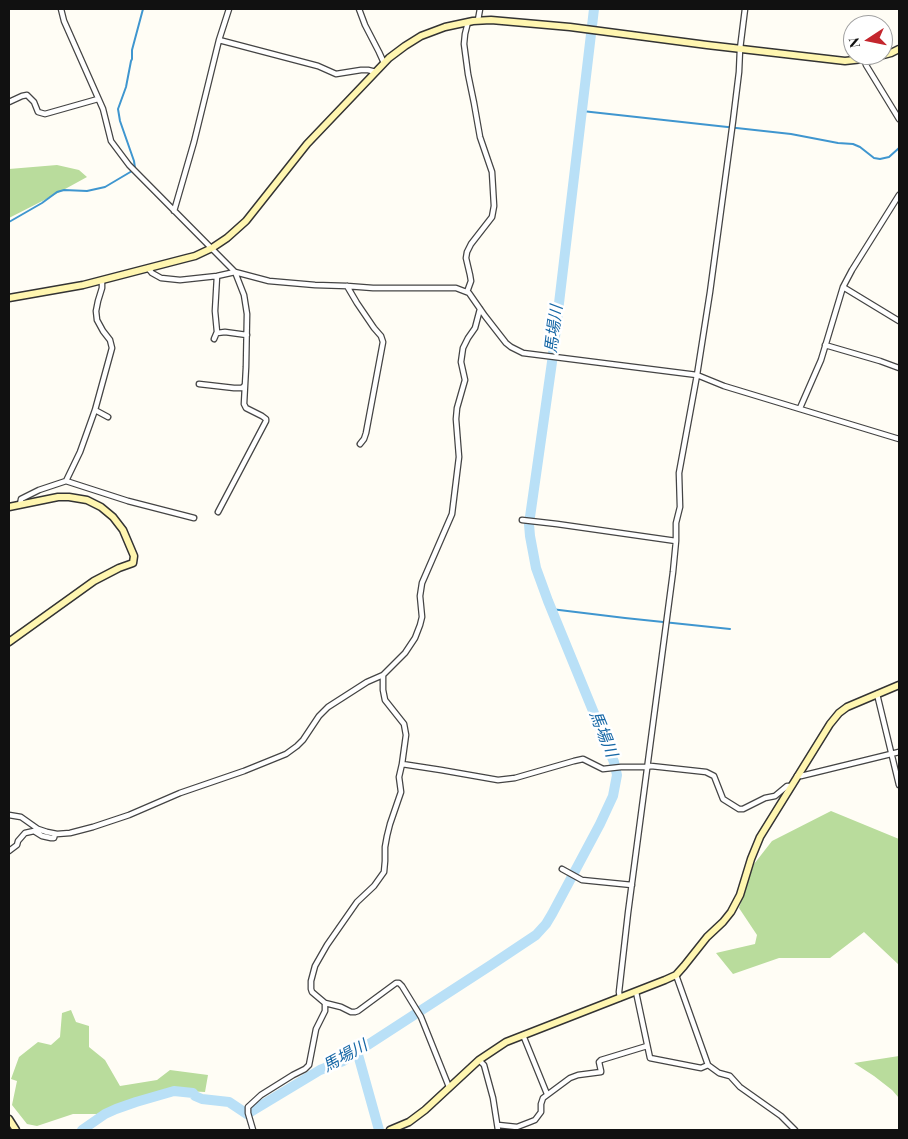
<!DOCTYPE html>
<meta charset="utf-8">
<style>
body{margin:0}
#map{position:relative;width:908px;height:1139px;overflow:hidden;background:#fffdf5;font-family:"Playfair Display",serif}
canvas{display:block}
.frame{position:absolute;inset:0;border:10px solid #111;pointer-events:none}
.north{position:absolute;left:843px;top:15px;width:50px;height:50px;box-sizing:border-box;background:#fff;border:1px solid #a0a0a0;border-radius:50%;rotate:259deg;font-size:14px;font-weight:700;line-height:20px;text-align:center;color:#111}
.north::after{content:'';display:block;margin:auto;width:18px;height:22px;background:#c4262e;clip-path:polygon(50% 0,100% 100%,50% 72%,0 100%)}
</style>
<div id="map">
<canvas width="908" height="1139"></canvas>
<div class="frame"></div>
<div class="north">N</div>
</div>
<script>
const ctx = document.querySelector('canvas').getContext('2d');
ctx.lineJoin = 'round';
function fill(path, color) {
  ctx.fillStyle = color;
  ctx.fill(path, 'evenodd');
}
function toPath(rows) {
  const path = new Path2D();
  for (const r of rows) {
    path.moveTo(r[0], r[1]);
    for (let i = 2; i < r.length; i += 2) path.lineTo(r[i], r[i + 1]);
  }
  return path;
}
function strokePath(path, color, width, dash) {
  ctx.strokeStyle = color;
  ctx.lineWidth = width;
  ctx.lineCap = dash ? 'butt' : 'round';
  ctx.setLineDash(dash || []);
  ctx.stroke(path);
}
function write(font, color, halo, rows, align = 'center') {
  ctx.font = font + ' "Playfair Display","Noto Sans JP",serif';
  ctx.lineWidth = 5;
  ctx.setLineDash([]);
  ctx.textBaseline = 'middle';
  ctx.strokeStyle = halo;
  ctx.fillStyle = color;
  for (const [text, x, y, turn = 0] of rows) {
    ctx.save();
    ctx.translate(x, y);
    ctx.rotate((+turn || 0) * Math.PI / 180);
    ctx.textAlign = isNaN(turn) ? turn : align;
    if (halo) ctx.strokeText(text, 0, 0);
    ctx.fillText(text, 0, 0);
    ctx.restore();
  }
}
const forest = toPath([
 [57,165,79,170,87,177,56,194,9,218,9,169],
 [831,811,899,839,899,965,864,932,830,958,779,958,733,974,716,953,755,944,757,935,739,908,754,864,772,841],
 [71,1010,76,1022,89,1026,89,1047,105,1060,120,1086,157,1080,170,1070,208,1075,205,1092,167,1090,126,1102,97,1114,73,1114,37,1126,27,1124,12,1105,17,1081,11,1079,19,1057,38,1042,51,1045,60,1037,62,1013],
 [899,1056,899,1098,892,1090,874,1076,854,1063]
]);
const stream = toPath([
 [582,111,791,134,838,143,853,144,860,147,874,158,880,159,889,157,899,148],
 [9,222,42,203,57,192,64,190,87,191,105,187,132,171,135,168,134,161,120,121,118,109,126,87,131,61,132,59,132,50,143,9],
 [551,609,625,618,730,629]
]);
const river = toPath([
 [357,1051,379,1130],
 [82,1130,105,1114,116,1109,136,1102,174,1091,193,1093,195,1096,202,1099,229,1102,247,1114,320,1070,343,1061,491,965,536,935,546,924,552,914,600,824,613,796,617,775,614,762,548,601,536,568,530,536,529,524,552,362,594,9]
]);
const street = toPath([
 [61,9,64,21,103,109,111,141,129,165,235,272,244,295,247,314,246,367,244,404,246,408,262,416,266,419,266,421,218,512],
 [359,9,365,25,379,52,384,63],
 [478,20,480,9],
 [219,40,318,66,336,74,361,70,368,70,376,72],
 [864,59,866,65,899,119],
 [9,102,22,96,27,95,34,102,38,112,45,114,98,99],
 [174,211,194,142,219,40,229,9],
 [148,268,152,273,161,278,180,280,217,276,235,272,269,281,315,285,347,286,373,288,456,288,469,293,485,316,506,343,511,347,523,353,697,375,724,386,899,439],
 [347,286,357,303,374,328,381,336,383,342,366,433,364,439,360,444],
 [843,287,899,321],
 [467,292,471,281,470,275,466,258,467,252,471,244,492,217,494,206,492,172,480,137,474,103,468,74,464,44,465,34,468,22],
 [217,333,225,332,247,335],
 [214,339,217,332,215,311,217,276],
 [825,345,880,361,899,368],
 [199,384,234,388,242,388,244,386],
 [800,408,821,360,843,287,852,270,899,195],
 [95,410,108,417],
 [66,481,128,501,194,518],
 [20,505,21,499,39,490,66,481,80,452,95,410,112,348,110,340,103,331,97,320,96,311,98,301,102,288,102,280],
 [522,520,557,524,676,541],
 [877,694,899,785],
 [402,764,441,770,498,780,515,778,574,761,583,759,603,769,621,767,647,767,651,766,706,772,714,776,723,799,739,809,743,809,765,798,775,796,787,786,791,786],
 [797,776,801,776,899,752],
 [9,815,21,817,38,829,47,832,57,834,70,833,93,827,129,815,180,793,244,771,286,754,297,746,303,740,319,716,328,707,367,682,383,675],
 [9,851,17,845,18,841,25,833,34,831,42,836,51,838,54,838,55,834],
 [562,869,582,880,632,885],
 [676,975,708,1065,719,1073,730,1076,740,1087,781,1116,795,1130],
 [636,992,650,1058,655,1059,701,1068,708,1065],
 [620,998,619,992,628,913,673,572,676,541,676,523,680,507,679,473,697,375,710,292,733,121,739,72,740,49,745,9],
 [325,1003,341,1007,351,1012,355,1012,358,1011,396,983,399,983,402,986,421,1017,449,1087],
 [523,1035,547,1094],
 [479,1060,484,1065,493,1098,498,1130],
 [498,1125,517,1127,530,1122,535,1120,541,1112,541,1104,543,1098,570,1078,578,1075,601,1072,601,1071,599,1062,601,1060,647,1046],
 [253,1130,248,1113,248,1107,261,1095,293,1075,305,1069,309,1065,316,1029,325,1011,325,1003,312,992,311,989,311,981,315,966,327,945,357,902,374,886,384,872,385,861,385,847,387,836,390,824,401,792,399,777,402,764,406,735,404,724,385,700,383,690,383,675,405,653,415,638,420,625,422,617,420,596,422,583,452,514,459,457,456,419,457,408,465,380,461,362,463,348,468,338,475,328,480,309]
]);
const secondary = toPath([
 [9,298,83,285,187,258,195,256,212,248,227,238,246,221,307,144,389,58,405,46,421,36,445,27,473,21,491,20,570,27,707,45,845,61,872,58,891,53,899,49],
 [9,507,58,497,69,497,87,500,101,507,113,517,123,530,134,556,133,563,119,568,94,581,9,642],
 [9,1119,16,1130],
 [390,1130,409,1122,425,1110,479,1060,506,1042,665,980,676,975,684,966,707,937,723,922,731,912,740,895,751,859,760,837,830,724,839,713,847,707,899,685]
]);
const waterNames = [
 ["馬場川",554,329,-83],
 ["馬場川",603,734,68],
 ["馬場川",345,1056,-29]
];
fill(forest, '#b9dc9c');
strokePath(stream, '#3f96cf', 2);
strokePath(river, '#b9e0f7', 10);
strokePath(street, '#444', 7);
strokePath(secondary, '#333', 9);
strokePath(street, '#fff', 4.5);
strokePath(secondary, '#fff6b0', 6);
write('italic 16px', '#1768a6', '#fff', waterNames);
</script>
